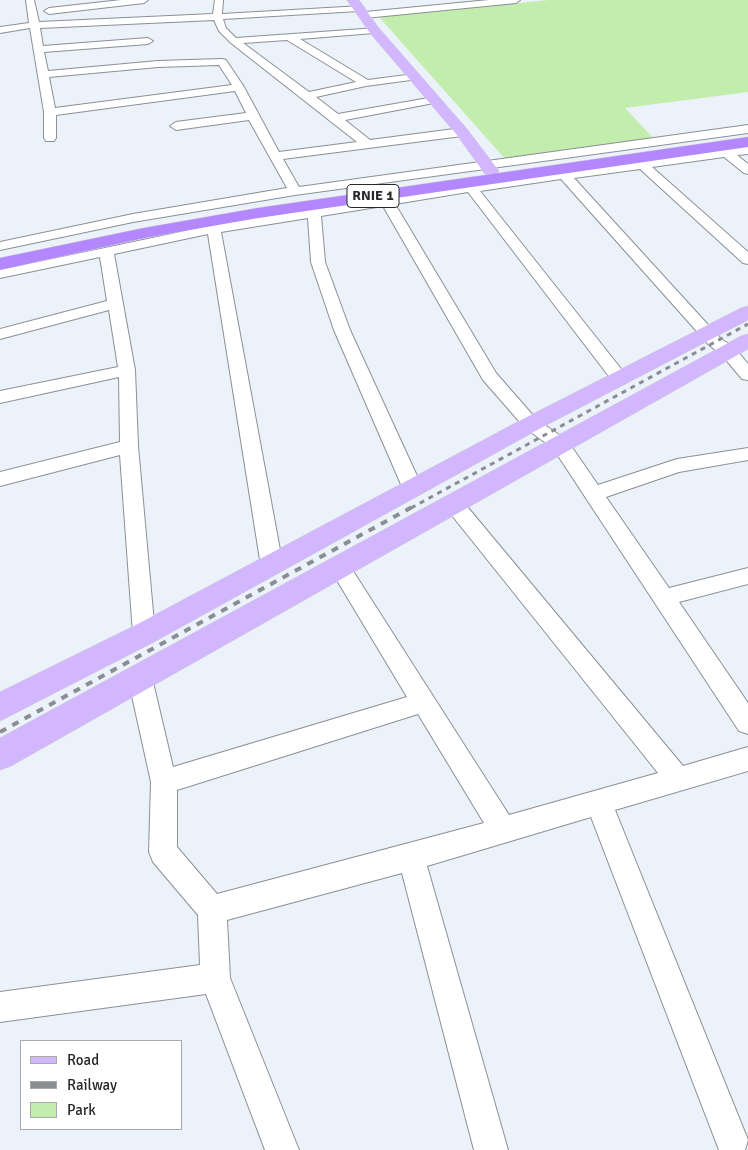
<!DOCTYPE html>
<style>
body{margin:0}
#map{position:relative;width:748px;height:1150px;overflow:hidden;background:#ebf2f9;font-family:Signika,sans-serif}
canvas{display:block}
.legend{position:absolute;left:20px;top:1040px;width:162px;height:90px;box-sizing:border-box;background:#fff;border:1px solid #a8a9aa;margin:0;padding:6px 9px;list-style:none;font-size:15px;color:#26282b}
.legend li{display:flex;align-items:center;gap:10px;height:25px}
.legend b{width:25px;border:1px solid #a8a9aa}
</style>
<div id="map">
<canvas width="748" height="1150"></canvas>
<ul class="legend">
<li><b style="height:6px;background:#d2b7fe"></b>Road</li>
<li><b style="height:6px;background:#8a8e93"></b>Railway</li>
<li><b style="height:14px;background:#c3edad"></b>Park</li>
</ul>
</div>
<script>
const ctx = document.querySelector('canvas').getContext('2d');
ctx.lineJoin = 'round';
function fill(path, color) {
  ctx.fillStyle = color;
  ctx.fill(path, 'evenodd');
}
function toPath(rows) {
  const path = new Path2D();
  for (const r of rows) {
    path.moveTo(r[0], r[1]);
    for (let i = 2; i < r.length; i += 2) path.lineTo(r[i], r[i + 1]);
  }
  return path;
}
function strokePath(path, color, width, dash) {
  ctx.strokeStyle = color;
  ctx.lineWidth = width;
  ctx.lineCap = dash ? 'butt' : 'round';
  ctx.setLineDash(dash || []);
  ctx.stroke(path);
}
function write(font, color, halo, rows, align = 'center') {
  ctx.font = font + ' Signika,sans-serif';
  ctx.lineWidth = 4;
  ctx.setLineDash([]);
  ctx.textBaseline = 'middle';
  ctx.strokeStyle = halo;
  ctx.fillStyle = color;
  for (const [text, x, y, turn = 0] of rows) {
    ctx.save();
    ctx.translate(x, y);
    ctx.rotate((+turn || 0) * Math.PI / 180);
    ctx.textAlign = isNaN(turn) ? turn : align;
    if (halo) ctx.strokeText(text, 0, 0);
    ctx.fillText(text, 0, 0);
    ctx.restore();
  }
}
const green = toPath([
 [549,0,748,0,748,92,625,108,655,140,506,160,379,17]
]);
const minor = toPath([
 [26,0,34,0,39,22,213,14,215,0,223,0,222,14,362,6,364,8,359,11,223,19,226,28,236,38,377,28,379,30,374,33,300,39,368,80,414,74,419,77,418,79,366,86,316,97,338,114,434,97,440,100,434,103,345,120,370,140,462,128,468,132,462,136,283,159,299,187,748,125,748,133,295,195,133,222,0,250,0,242,133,214,287,188,249,120,176,130,170,126,176,122,246,113,235,91,56,115,56,138,54,141,46,141,44,138,44,112,30,28,0,33,0,27,29,23,26,0],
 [214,20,219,31,231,43,357,142,279,152,244,87,226,60,222,59,158,61,48,71,44,52,148,44,153,41,148,38,43,46,40,28,214,20],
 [287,40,356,82,309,92,243,43,287,40],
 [219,65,232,85,55,108,49,77,158,67,219,65],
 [121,0,148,0,144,3,49,14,44,11,49,8,121,0],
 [489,0,520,0,516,3,365,18,360,15,365,12,489,0],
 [748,146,748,154,737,155,748,164,748,174,744,173,724,157,652,167,748,252,748,264,743,263,640,169,574,178,721,339,734,347,748,364,748,380,742,379,722,355,709,345,561,179,480,191,626,375,629,379,626,383,620,384,614,383,468,192,395,204,496,373,537,420,567,440,598,485,677,459,748,448,748,460,679,472,606,497,669,588,748,568,748,584,679,602,748,703,748,734,739,731,553,448,525,428,483,380,383,206,321,216,325,262,350,330,423,489,420,494,413,496,406,494,403,489,334,330,311,262,308,218,221,232,283,566,279,572,272,574,265,572,261,566,208,234,114,254,135,370,138,446,155,634,152,641,144,643,136,641,133,634,120,455,0,486,0,472,120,442,119,377,0,403,0,391,118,367,109,310,0,339,0,329,107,301,100,257,0,278,0,270,214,225,471,184,748,146],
 [453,496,460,498,683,766,748,747,748,771,615,810,748,1140,745,1150,719,1150,591,817,427,866,508,1150,474,1150,402,873,227,920,230,978,299,1150,265,1150,206,994,0,1022,0,992,200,965,198,915,153,862,149,852,151,782,128,678,132,671,140,668,148,671,152,678,173,767,407,697,332,572,328,566,332,560,339,558,346,560,509,815,658,773,446,508,443,503,446,498,453,496],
 [418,714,484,823,217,894,177,847,177,790,418,714]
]);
const major = toPath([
 [347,0,359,0,378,27,467,129,499,171,497,174,485,174,457,135,370,33,347,0],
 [748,306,748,320,539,429,154,642,0,721,0,692,134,626,523,419,741,308,748,306],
 [748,334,748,349,11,766,0,770,0,738,741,336,748,334]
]);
const highway = toPath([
 [748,137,748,147,258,218,144,238,0,270,0,258,144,228,258,208,748,137]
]);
const railFar1 = toPath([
 [411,508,748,324]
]);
const rail = toPath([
 [0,732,414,506]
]);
const shields = [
 [373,196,52]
];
const shieldNames = [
 ["RNIE 1",373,196]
];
fill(green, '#c3edad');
strokePath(minor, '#8a9096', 2);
strokePath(major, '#cfd0d0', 1);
strokePath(highway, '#cfd0d0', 1);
fill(minor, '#fff');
fill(major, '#d2b7fe');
fill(highway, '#b487fe');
strokePath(railFar1, '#8a8e93', 3, [5, 5]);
strokePath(rail, '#8a8e93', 4, [7, 7]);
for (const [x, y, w] of shields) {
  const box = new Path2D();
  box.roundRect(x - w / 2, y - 11.5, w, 23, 4);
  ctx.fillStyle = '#fff';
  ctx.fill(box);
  strokePath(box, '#26282b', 1);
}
write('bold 14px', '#26282b', null, shieldNames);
</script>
